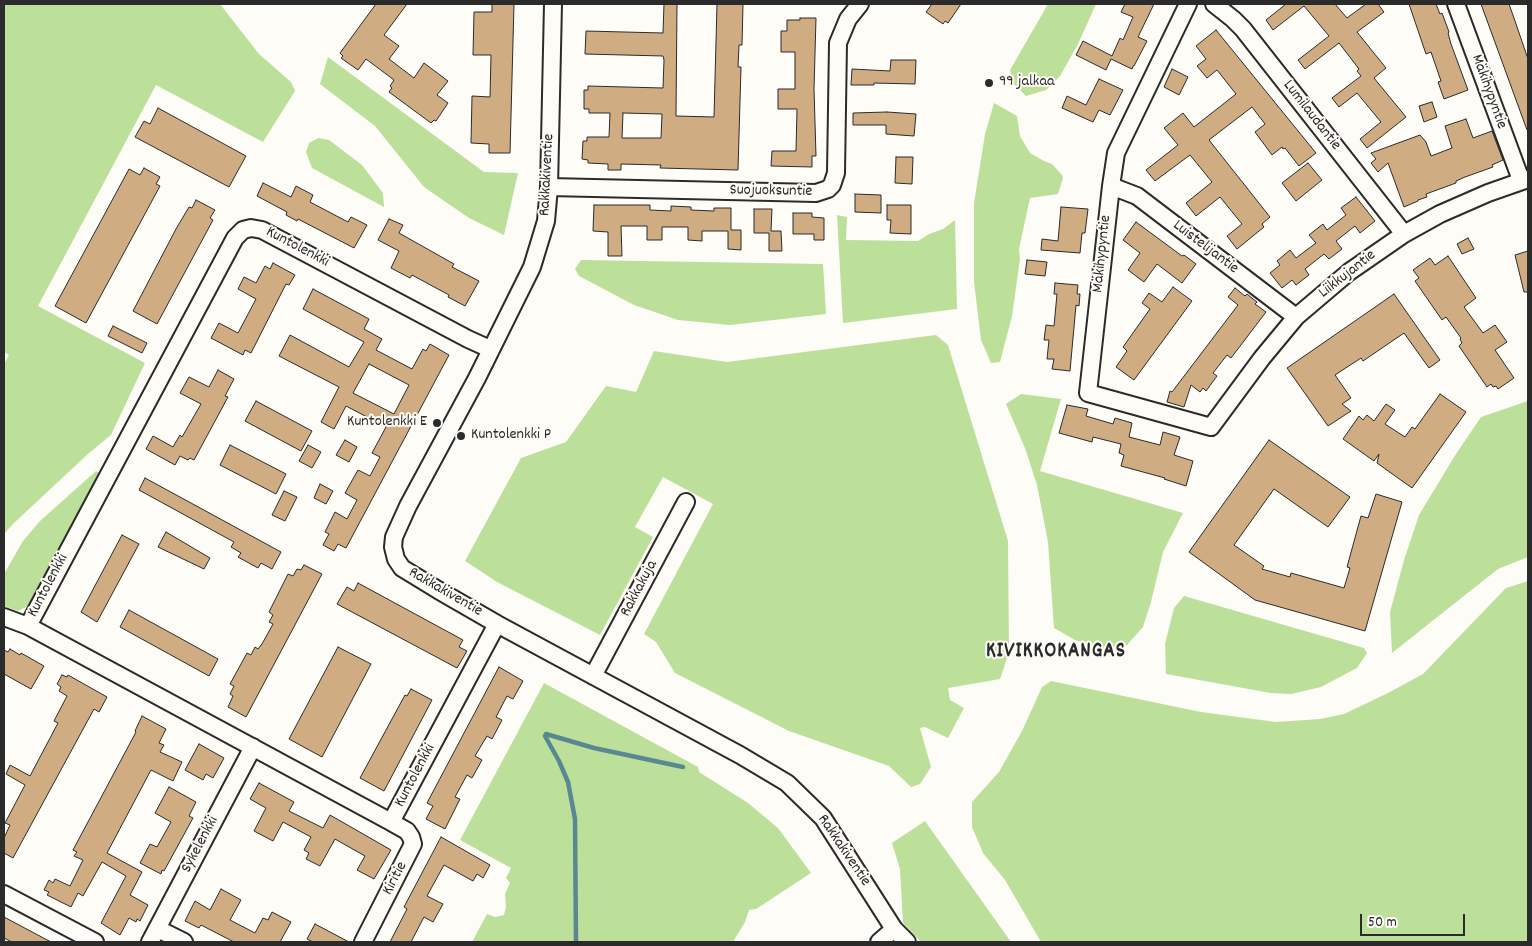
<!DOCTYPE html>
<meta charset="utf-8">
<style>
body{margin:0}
#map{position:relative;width:1532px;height:946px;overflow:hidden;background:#fdfcf7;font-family:Dekko,sans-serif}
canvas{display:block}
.frame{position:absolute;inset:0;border:5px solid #2b2b2b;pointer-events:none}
.scale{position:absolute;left:1360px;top:914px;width:105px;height:22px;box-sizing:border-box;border:2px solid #2b2b2b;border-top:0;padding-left:6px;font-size:15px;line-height:18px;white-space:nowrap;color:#2b2b2b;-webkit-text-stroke:4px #fdfcf7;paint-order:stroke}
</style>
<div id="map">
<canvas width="1532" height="946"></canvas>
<div class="frame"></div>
<div class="scale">50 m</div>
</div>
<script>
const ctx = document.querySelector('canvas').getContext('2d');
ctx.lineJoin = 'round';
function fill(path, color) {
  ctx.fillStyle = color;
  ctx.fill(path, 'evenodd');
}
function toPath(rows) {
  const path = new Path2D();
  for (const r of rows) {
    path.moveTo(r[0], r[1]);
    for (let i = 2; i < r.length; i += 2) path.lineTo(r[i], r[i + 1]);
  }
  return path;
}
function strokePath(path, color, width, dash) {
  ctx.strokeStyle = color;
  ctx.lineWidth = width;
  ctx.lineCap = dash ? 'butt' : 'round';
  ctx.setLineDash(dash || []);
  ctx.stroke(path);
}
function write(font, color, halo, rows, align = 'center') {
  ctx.font = font + ' Dekko,sans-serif';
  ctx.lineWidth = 4;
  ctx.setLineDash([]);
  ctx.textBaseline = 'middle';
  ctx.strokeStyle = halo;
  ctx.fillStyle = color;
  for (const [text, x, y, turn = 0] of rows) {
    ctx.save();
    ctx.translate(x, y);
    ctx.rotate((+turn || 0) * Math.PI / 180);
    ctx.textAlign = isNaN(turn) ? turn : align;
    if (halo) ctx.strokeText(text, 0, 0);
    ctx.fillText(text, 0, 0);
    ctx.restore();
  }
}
const green = toPath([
 [4,4,220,4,259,54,291,82,295,91,263,142,156,85,38,306,145,363,111,435,89,453,14,523,4,534,4,364,9,355,4,352],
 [1048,4,1096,4,1078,44,1060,76,1046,90,1026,96,1013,83,1010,70],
 [328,57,484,172,518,173,504,235,469,218,424,187,375,126,320,84],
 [994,103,1017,116,1020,136,1030,153,1044,161,1052,164,1062,175,1063,178,1058,194,1030,198,1019,249,1020,259,1012,316,1000,362,991,363,981,340,974,282,974,203,985,134],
 [318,138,329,140,362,165,383,193,384,207,312,168,306,152,309,143],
 [837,215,847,217,846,240,918,241,929,234,943,229,955,220,957,309,843,323],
 [581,260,823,264,826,314,730,325,678,320,634,305,579,276,575,269],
 [936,335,948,345,1008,541,1009,652,1000,679,948,688,950,700,964,708,948,738,925,727,920,728,931,767,920,784,911,787,889,766,789,731,675,673,656,642,644,634,713,504,663,477,635,527,653,537,600,635,497,582,465,561,521,458,566,442,606,386,636,392,654,351,727,362],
 [1021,394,1061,399,1040,471,1183,513,1163,552,1151,602,1143,627,1127,645,1099,648,1075,640,1054,628,1048,542,1037,485,1025,448,1006,404],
 [1528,401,1528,557,1498,569,1392,653,1390,612,1404,560,1419,515,1454,457,1481,417],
 [96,471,101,474,30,605,18,611,4,606,4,574,23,541,40,521],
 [1528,581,1528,942,1041,942,1005,880,983,853,972,827,972,802,999,772,1022,731,1042,687,1051,681,1201,712,1276,722,1320,719,1344,714,1388,693,1423,674,1506,588],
 [1184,596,1364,648,1367,653,1357,668,1321,687,1291,694,1271,693,1166,674,1165,644,1174,608],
 [544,683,698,767,699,772,748,803,778,828,811,873,756,909,749,910,745,922,733,942,472,942,487,914,495,917,504,915,506,907,505,894,510,883,506,878,511,868,460,840],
 [925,821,1011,942,921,942,903,923,900,869,892,843]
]);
const stream = toPath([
 [576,942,575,819,568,782,559,761,545,736,546,734,594,748,683,767]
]);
const building = toPath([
 [376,4,407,4,384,35,399,46,389,59,414,78,424,63,448,81,437,95,448,103,436,121,434,120,431,123,389,92,392,88,390,86,394,80,366,59,358,70,341,58,343,56,340,53,376,4],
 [492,4,514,4,510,153,489,153,489,144,471,143,472,96,490,97,491,55,473,55,474,12,492,12,492,4],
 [664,4,677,4,676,116,714,117,717,4,743,4,742,45,739,45,738,67,741,67,738,170,660,168,661,165,621,164,621,170,608,170,608,164,588,163,588,160,582,159,583,141,587,141,587,137,609,137,610,113,589,113,589,109,584,109,584,90,588,90,588,86,663,88,664,60,663,56,585,54,586,31,663,33,664,4],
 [623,113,662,114,661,138,622,138,623,113],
 [932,4,961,4,948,23,945,21,943,24,926,12,932,4],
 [1125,4,1154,4,1138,37,1147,41,1134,66,1133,66,1132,69,1111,59,1106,70,1076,55,1083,41,1112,56,1120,38,1123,40,1133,17,1121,12,1125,4],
 [1286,4,1335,4,1347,18,1366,4,1378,4,1384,12,1357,32,1386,68,1374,78,1406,117,1367,148,1360,139,1381,122,1357,93,1339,107,1332,98,1361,76,1357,71,1359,69,1339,43,1305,69,1298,60,1329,36,1304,6,1273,30,1266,20,1286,4],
 [1409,4,1436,4,1440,14,1442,13,1449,32,1448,33,1451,44,1468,90,1444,99,1438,82,1441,81,1431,52,1426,54,1409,4],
 [1481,4,1509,4,1515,21,1528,59,1528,129,1527,130,1481,4],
 [800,18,816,18,814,89,816,156,812,156,812,167,771,166,772,151,796,151,797,109,778,109,778,89,795,89,795,52,781,52,781,31,787,31,787,20,800,20,800,18],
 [1216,30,1316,153,1299,166,1285,148,1283,149,1282,147,1272,155,1255,132,1265,124,1252,107,1209,140,1270,217,1262,224,1264,227,1237,249,1227,236,1242,224,1220,197,1196,216,1186,203,1212,182,1190,155,1155,181,1146,170,1178,145,1164,128,1183,113,1194,127,1236,94,1217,70,1207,78,1197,66,1206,59,1196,46,1216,30],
 [891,60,916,60,915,84,874,83,874,85,851,85,852,69,890,71,891,60],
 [1172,69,1188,77,1179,95,1164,87,1172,69],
 [1099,79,1123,90,1110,115,1099,110,1093,122,1062,108,1067,96,1086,105,1099,79],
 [1432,102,1437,117,1424,122,1419,106,1432,102],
 [158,108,246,156,229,187,135,137,144,121,150,124,158,108],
 [887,112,916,114,914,136,886,134,886,125,853,125,853,113,887,112],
 [1466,119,1473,138,1492,131,1503,160,1492,165,1493,167,1465,177,1456,181,1456,183,1426,194,1427,197,1418,200,1418,201,1404,207,1388,163,1378,172,1371,163,1376,159,1371,153,1420,135,1426,142,1431,156,1452,148,1445,126,1466,119],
 [896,157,913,157,912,184,895,183,896,157],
 [1308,163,1322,180,1296,201,1282,183,1308,163],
 [144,168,160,177,156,184,160,186,86,323,55,306,129,169,140,175,144,168],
 [263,183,291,197,296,186,313,195,310,202,348,222,351,217,367,225,354,248,298,219,297,221,286,215,287,212,257,196,263,183],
 [855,194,881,195,881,213,855,212,855,194],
 [1356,197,1375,221,1360,233,1355,226,1336,241,1342,249,1329,259,1324,254,1305,269,1309,275,1296,285,1292,280,1282,288,1270,273,1280,265,1277,261,1290,250,1296,258,1316,243,1309,235,1323,224,1327,230,1346,215,1341,208,1356,197],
 [196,200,215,210,210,218,213,220,157,324,133,311,176,229,189,207,192,208,196,200],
 [594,205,650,205,650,210,671,211,671,206,691,207,691,210,714,211,714,208,731,208,731,230,741,230,741,250,728,249,728,231,702,231,702,241,688,240,688,227,662,227,662,240,647,240,647,226,621,226,622,256,608,256,608,232,593,231,594,205],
 [887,205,911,205,911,234,890,233,891,220,887,220,887,205],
 [1061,207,1088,209,1085,233,1082,233,1080,253,1041,250,1042,239,1058,241,1061,207],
 [754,209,772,209,771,231,781,231,782,251,769,251,769,233,754,233,754,209],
 [793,213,812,213,812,217,824,218,824,240,814,240,814,234,793,234,793,213],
 [389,219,403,225,399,233,454,264,452,267,479,281,465,306,448,297,449,295,412,275,410,278,391,268,399,251,378,240,389,219],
 [1136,222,1182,256,1184,255,1196,264,1182,283,1157,264,1144,282,1128,270,1140,253,1123,240,1136,222],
 [1468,238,1474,249,1462,254,1457,244,1468,238],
 [1528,251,1528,292,1524,292,1515,255,1528,251],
 [1448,256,1476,298,1464,307,1483,333,1495,325,1507,342,1495,350,1514,378,1498,389,1496,386,1493,387,1491,384,1487,387,1459,346,1462,343,1460,339,1461,338,1446,317,1442,320,1415,281,1419,278,1413,270,1430,258,1435,265,1448,256],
 [1027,260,1047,262,1045,276,1025,274,1027,260],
 [273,263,295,275,289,285,286,284,251,353,245,350,243,355,211,338,219,323,238,333,256,299,238,289,244,277,256,283,265,266,270,269,273,263],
 [1055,283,1078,285,1077,294,1080,294,1079,306,1076,305,1070,371,1052,369,1054,359,1047,359,1049,340,1044,340,1046,325,1054,326,1057,294,1054,294,1055,283],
 [1173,287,1192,301,1134,380,1116,367,1127,351,1123,347,1150,309,1142,303,1149,293,1162,302,1173,287],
 [1235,288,1245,296,1247,294,1257,302,1255,304,1266,312,1231,358,1227,355,1213,373,1217,376,1206,391,1203,388,1200,392,1191,385,1184,407,1167,402,1170,391,1172,392,1238,305,1228,297,1235,288],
 [313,289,369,319,364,329,382,339,376,350,412,369,423,349,426,351,430,344,449,355,346,548,338,544,334,551,323,545,329,534,325,532,335,512,347,519,357,500,345,493,358,470,370,476,380,457,372,453,386,427,346,406,334,429,321,422,339,387,279,356,290,335,349,367,364,342,303,309,313,289],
 [369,364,409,385,394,414,353,393,369,364],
 [1394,294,1440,360,1429,368,1404,333,1363,361,1361,358,1335,375,1351,398,1342,404,1351,411,1328,426,1287,368,1394,294],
 [113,326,147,343,142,353,108,336,113,326],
 [218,370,234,379,225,396,228,397,194,460,190,458,188,460,180,456,175,465,146,449,153,436,173,447,180,435,182,437,201,404,180,393,189,377,209,387,218,370],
 [1440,394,1466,412,1412,488,1377,463,1379,454,1374,461,1343,439,1359,416,1363,420,1367,415,1374,421,1386,404,1395,410,1385,424,1405,437,1412,427,1415,429,1440,394],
 [256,401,312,431,301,451,245,421,256,401],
 [1067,405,1088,409,1086,416,1113,424,1115,418,1132,423,1129,437,1160,445,1163,432,1180,437,1174,455,1193,461,1186,486,1164,479,1165,478,1121,466,1124,455,1119,453,1121,444,1093,437,1092,442,1059,433,1067,405],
 [345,440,357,447,349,462,336,455,345,440],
 [1269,440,1350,497,1328,527,1274,489,1234,545,1264,566,1262,569,1290,577,1291,573,1344,588,1350,568,1347,567,1361,516,1368,518,1376,494,1402,502,1365,631,1255,600,1189,552,1269,440],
 [230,445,286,474,276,494,220,465,230,445],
 [308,445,321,452,312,468,299,461,308,445],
 [145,478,281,552,272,569,261,563,258,568,238,557,241,553,231,547,234,542,139,490,145,478],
 [320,484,333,491,326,504,314,498,320,484],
 [284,491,297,497,285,521,272,515,284,491],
 [166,532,210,558,204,569,158,547,166,532],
 [122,535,139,544,97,622,81,612,122,535],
 [304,565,322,574,246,717,228,707,233,696,230,694,234,686,230,684,247,653,251,655,255,647,258,649,262,644,273,624,269,622,273,615,269,612,288,574,293,576,297,569,301,570,304,565],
 [358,583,463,640,459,647,467,651,457,668,337,604,347,587,354,591,358,583],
 [129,610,218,659,209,676,120,627,129,610],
 [338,647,371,664,322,757,289,739,338,647],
 [10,649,20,655,21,653,44,666,31,689,4,674,4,650,8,652,10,649],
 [499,667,523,681,513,699,507,696,496,717,502,720,492,739,487,736,475,756,482,760,472,778,467,775,455,797,460,799,445,829,426,819,433,806,427,803,499,667],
 [62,675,67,677,68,675,107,697,99,712,94,709,13,858,4,853,4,838,10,825,5,823,25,785,6,774,10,765,30,776,58,723,54,721,67,696,59,691,61,687,57,684,62,675],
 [411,689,432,700,384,791,360,778,405,695,407,696,411,689],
 [142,716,166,729,159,743,164,745,160,752,182,762,173,781,151,770,107,853,142,872,130,895,148,905,140,921,137,919,136,922,129,918,120,935,101,923,126,876,102,862,83,896,78,893,71,907,47,895,49,892,44,890,49,880,53,883,55,879,70,886,83,860,74,856,77,852,73,850,136,732,135,731,142,716],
 [199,744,224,758,213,778,206,774,203,780,185,770,199,744],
 [259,783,294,802,289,811,323,828,330,815,391,850,374,879,357,870,365,856,335,839,320,866,306,859,309,853,304,850,311,837,283,822,273,841,254,831,266,808,250,799,259,783],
 [169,787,196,802,189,816,193,818,164,871,162,870,161,874,140,863,150,844,157,847,171,822,155,813,169,787],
 [441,837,490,865,483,878,477,874,473,881,444,865,427,896,443,904,433,922,424,917,411,942,390,942,407,909,404,907,441,837],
 [221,889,241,900,230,920,255,933,263,918,268,920,272,912,291,922,280,942,234,942,201,925,199,928,185,921,195,901,210,910,221,889],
 [4,917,51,942,12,942,4,938,4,917],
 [315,924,349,942,313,942,307,939,315,924]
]);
const minor = toPath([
 [553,4,549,187,546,221,532,267,477,378,408,506,394,537,393,547,396,559,402,568,438,590,497,624,740,755,787,783,823,818,894,929,907,942],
 [1188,4,1116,153,1111,186,1088,393,1211,427,1262,358,1296,317,1349,272,1404,234,1440,214,1488,193,1528,179],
 [1214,4,1233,19,1243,29,1404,234],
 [1456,4,1521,180],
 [1111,186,1137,196,1296,317],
 [549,187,816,193,828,189,832,185,836,173,838,43,848,19,860,4],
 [490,349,468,339,262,230,251,228,243,230,235,238,28,626,391,822,497,624],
 [4,617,28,626],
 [593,676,686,502],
 [4,894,95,942],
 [158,929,184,942],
 [150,942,253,747],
 [363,942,413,844,411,837,407,831,391,822],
 [879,942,894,929]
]);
const markers = [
 [989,83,5,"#2b2b2b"],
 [437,423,5,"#2b2b2b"],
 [461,436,5,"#2b2b2b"]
];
const poiNames = [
 ["99 jalkaa",999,83],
 ["Kuntolenkki E",427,423,"right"],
 ["Kuntolenkki P",471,436]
];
const streetNames = [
 ["Mäkihypyntie",1488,92,70],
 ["Lumilaudantie",1311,116,52],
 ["Rakkakiventie",548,175,-87],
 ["Suojuoksuntie",771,192,1],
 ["Kuntolenkki",297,248,28],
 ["Luistelijantie",1205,248,37],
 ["Mäkihypyntie",1103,254,-84],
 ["Liikkujantie",1348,275,-38],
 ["Kuntolenkki",49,586,-62],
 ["Rakkakuja",640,589,-62],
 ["Rakkakiventie",445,593,30],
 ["Kuntolenkki",416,776,-62],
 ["Sykelenkki",201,845,-62],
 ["Rakkakiventie",843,851,56],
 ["Kiritie",396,879,-62]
];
const districtNames = [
 ["KIVIKKOKANGAS",1056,653]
];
fill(green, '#bce09a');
strokePath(stream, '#598892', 4.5);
fill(building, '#d0ac82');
strokePath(building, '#2b2b2b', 1);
strokePath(minor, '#2b2b2b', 20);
strokePath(minor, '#fdfcf7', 16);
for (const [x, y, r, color] of markers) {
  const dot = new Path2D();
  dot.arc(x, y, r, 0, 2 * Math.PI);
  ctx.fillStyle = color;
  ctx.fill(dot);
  strokePath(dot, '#fdfcf7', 2);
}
write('16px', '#2b2b2b', '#fdfcf7', poiNames, 'left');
write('16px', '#2b2b2b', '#fdfcf7', streetNames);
ctx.letterSpacing = '1px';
write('bold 21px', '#2b2b2b', '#fdfcf7', districtNames);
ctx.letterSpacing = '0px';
</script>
